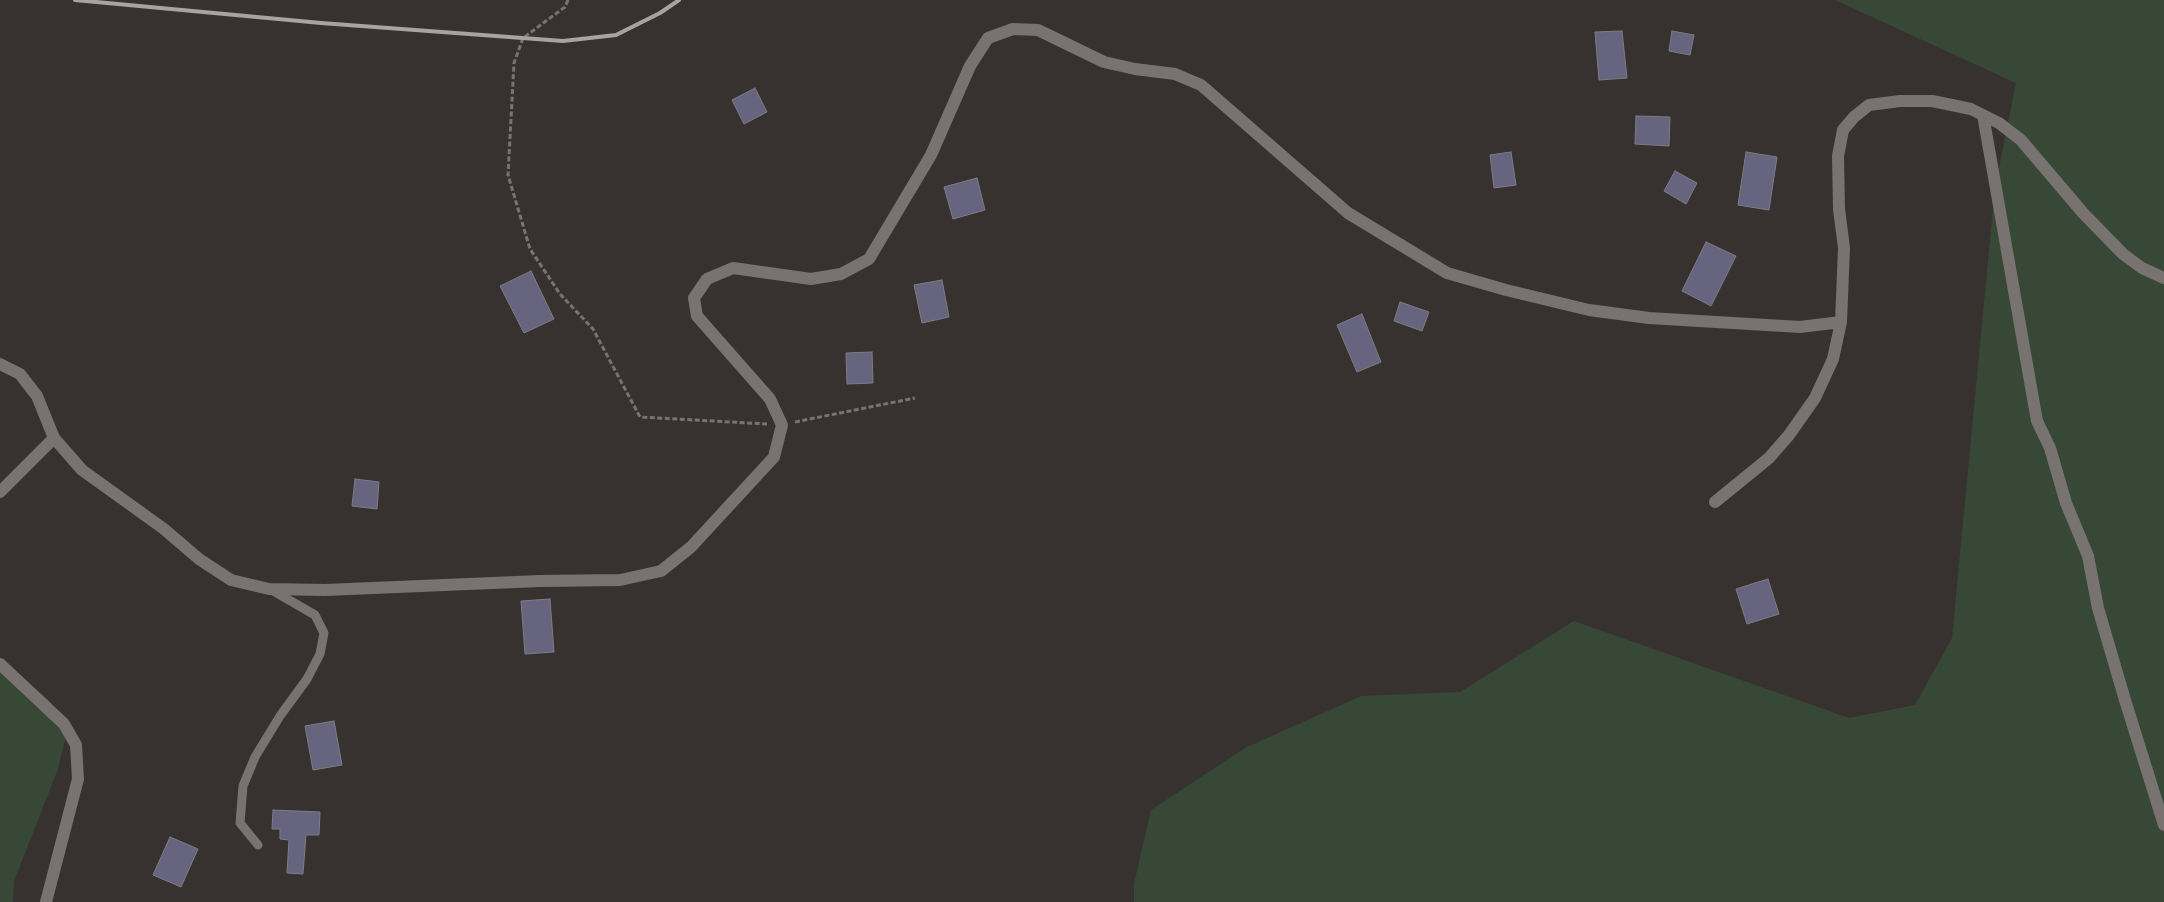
<!DOCTYPE html>
<style>
body{margin:0}
canvas{display:block;background:#373230}
</style>
<canvas width="2164" height="902"></canvas>
<script>
const ctx = document.querySelector('canvas').getContext('2d');
ctx.lineJoin = 'round';
function fill(path, color) {
  ctx.fillStyle = color;
  ctx.fill(path, 'evenodd');
}
function toPath(rows) {
  const path = new Path2D();
  for (const r of rows) {
    path.moveTo(r[0], r[1]);
    for (let i = 2; i < r.length; i += 2) path.lineTo(r[i], r[i + 1]);
  }
  return path;
}
function strokePath(path, color, width, dash) {
  ctx.strokeStyle = color;
  ctx.lineWidth = width;
  ctx.lineCap = dash ? 'butt' : 'round';
  ctx.setLineDash(dash || []);
  ctx.stroke(path);
}
const green = toPath([
 [1835,0,2164,0,2164,902,1134,902,1134,884,1151,810,1245,748,1361,696,1460,692,1574,621,1849,718,1915,705,1952,638,1995,188,2016,83],
 [0,658,50,701,67,731,58,769,14,881,13,902,0,902]
]);
const building = toPath([
 [1622,31,1627,78,1599,80,1595,32,1622,31],
 [1672,31,1694,35,1690,55,1669,51,1672,31],
 [755,88,767,112,744,124,732,100,755,88],
 [1636,116,1670,117,1669,146,1635,144,1636,116],
 [1511,152,1516,185,1494,188,1490,155,1511,152],
 [1746,152,1777,157,1769,210,1738,205,1746,152],
 [1675,171,1697,183,1686,204,1664,191,1675,171],
 [977,178,985,210,953,219,944,187,977,178],
 [1706,242,1736,256,1711,306,1682,291,1706,242],
 [531,271,554,319,524,333,500,286,531,271],
 [942,280,949,317,922,323,914,285,942,280],
 [1400,302,1429,312,1422,331,1394,321,1400,302],
 [1362,314,1381,362,1357,372,1337,325,1362,314],
 [872,352,873,383,847,384,846,353,872,352],
 [355,479,379,482,377,509,352,506,355,479],
 [1768,579,1779,614,1747,624,1736,589,1768,579],
 [550,599,554,652,525,654,521,601,550,599],
 [334,721,342,765,313,770,305,726,334,721],
 [273,810,320,812,319,835,306,835,303,874,287,873,289,840,280,839,280,829,272,829,273,810],
 [170,837,198,849,181,887,153,875,170,837]
]);
const path = toPath([
 [568,0,565,7,523,38,514,63,508,175,530,249,560,294,593,329,640,417,767,424],
 [795,422,915,398]
]);
const service = toPath([
 [258,845,240,823,243,786,255,757,280,716,307,679,320,654,324,633,315,615,270,589]
]);
const minor = toPath([
 [1983,115,2037,421,2050,448,2066,503,2088,556,2098,608,2125,700,2164,825],
 [0,364,20,374,37,396,54,438,82,470,164,529,199,559,231,580,269,589,325,590,540,581,620,580,661,571,691,547,774,457,782,425,770,399,697,316,694,298,707,279,733,268,811,279,841,274,869,259,931,155,970,66,988,38,1013,29,1038,30,1104,62,1135,69,1175,74,1201,85,1348,213,1447,273,1506,290,1589,310,1649,318,1800,327,1841,322],
 [0,492,54,438],
 [1715,502,1769,458,1789,435,1815,398,1833,359,1841,322,1844,248,1839,209,1838,156,1843,130,1854,117,1869,105,1900,101,1932,101,1971,109,1999,123,2021,140,2083,213,2123,254,2142,268,2164,278],
 [0,664,64,724,76,745,78,779,46,902]
]);
const rail = toPath([
 [75,0,321,23,563,41,616,35,660,13,679,0]
]);
fill(green, '#384836');
fill(building, '#66647f');
strokePath(building, '#7d7c82', 1);
strokePath(path, '#777371', 3, [5, 2.5]);
strokePath(service, '#787270', 9);
strokePath(minor, '#787270', 12);
strokePath(rail, '#a7a3a1', 4);
</script>
